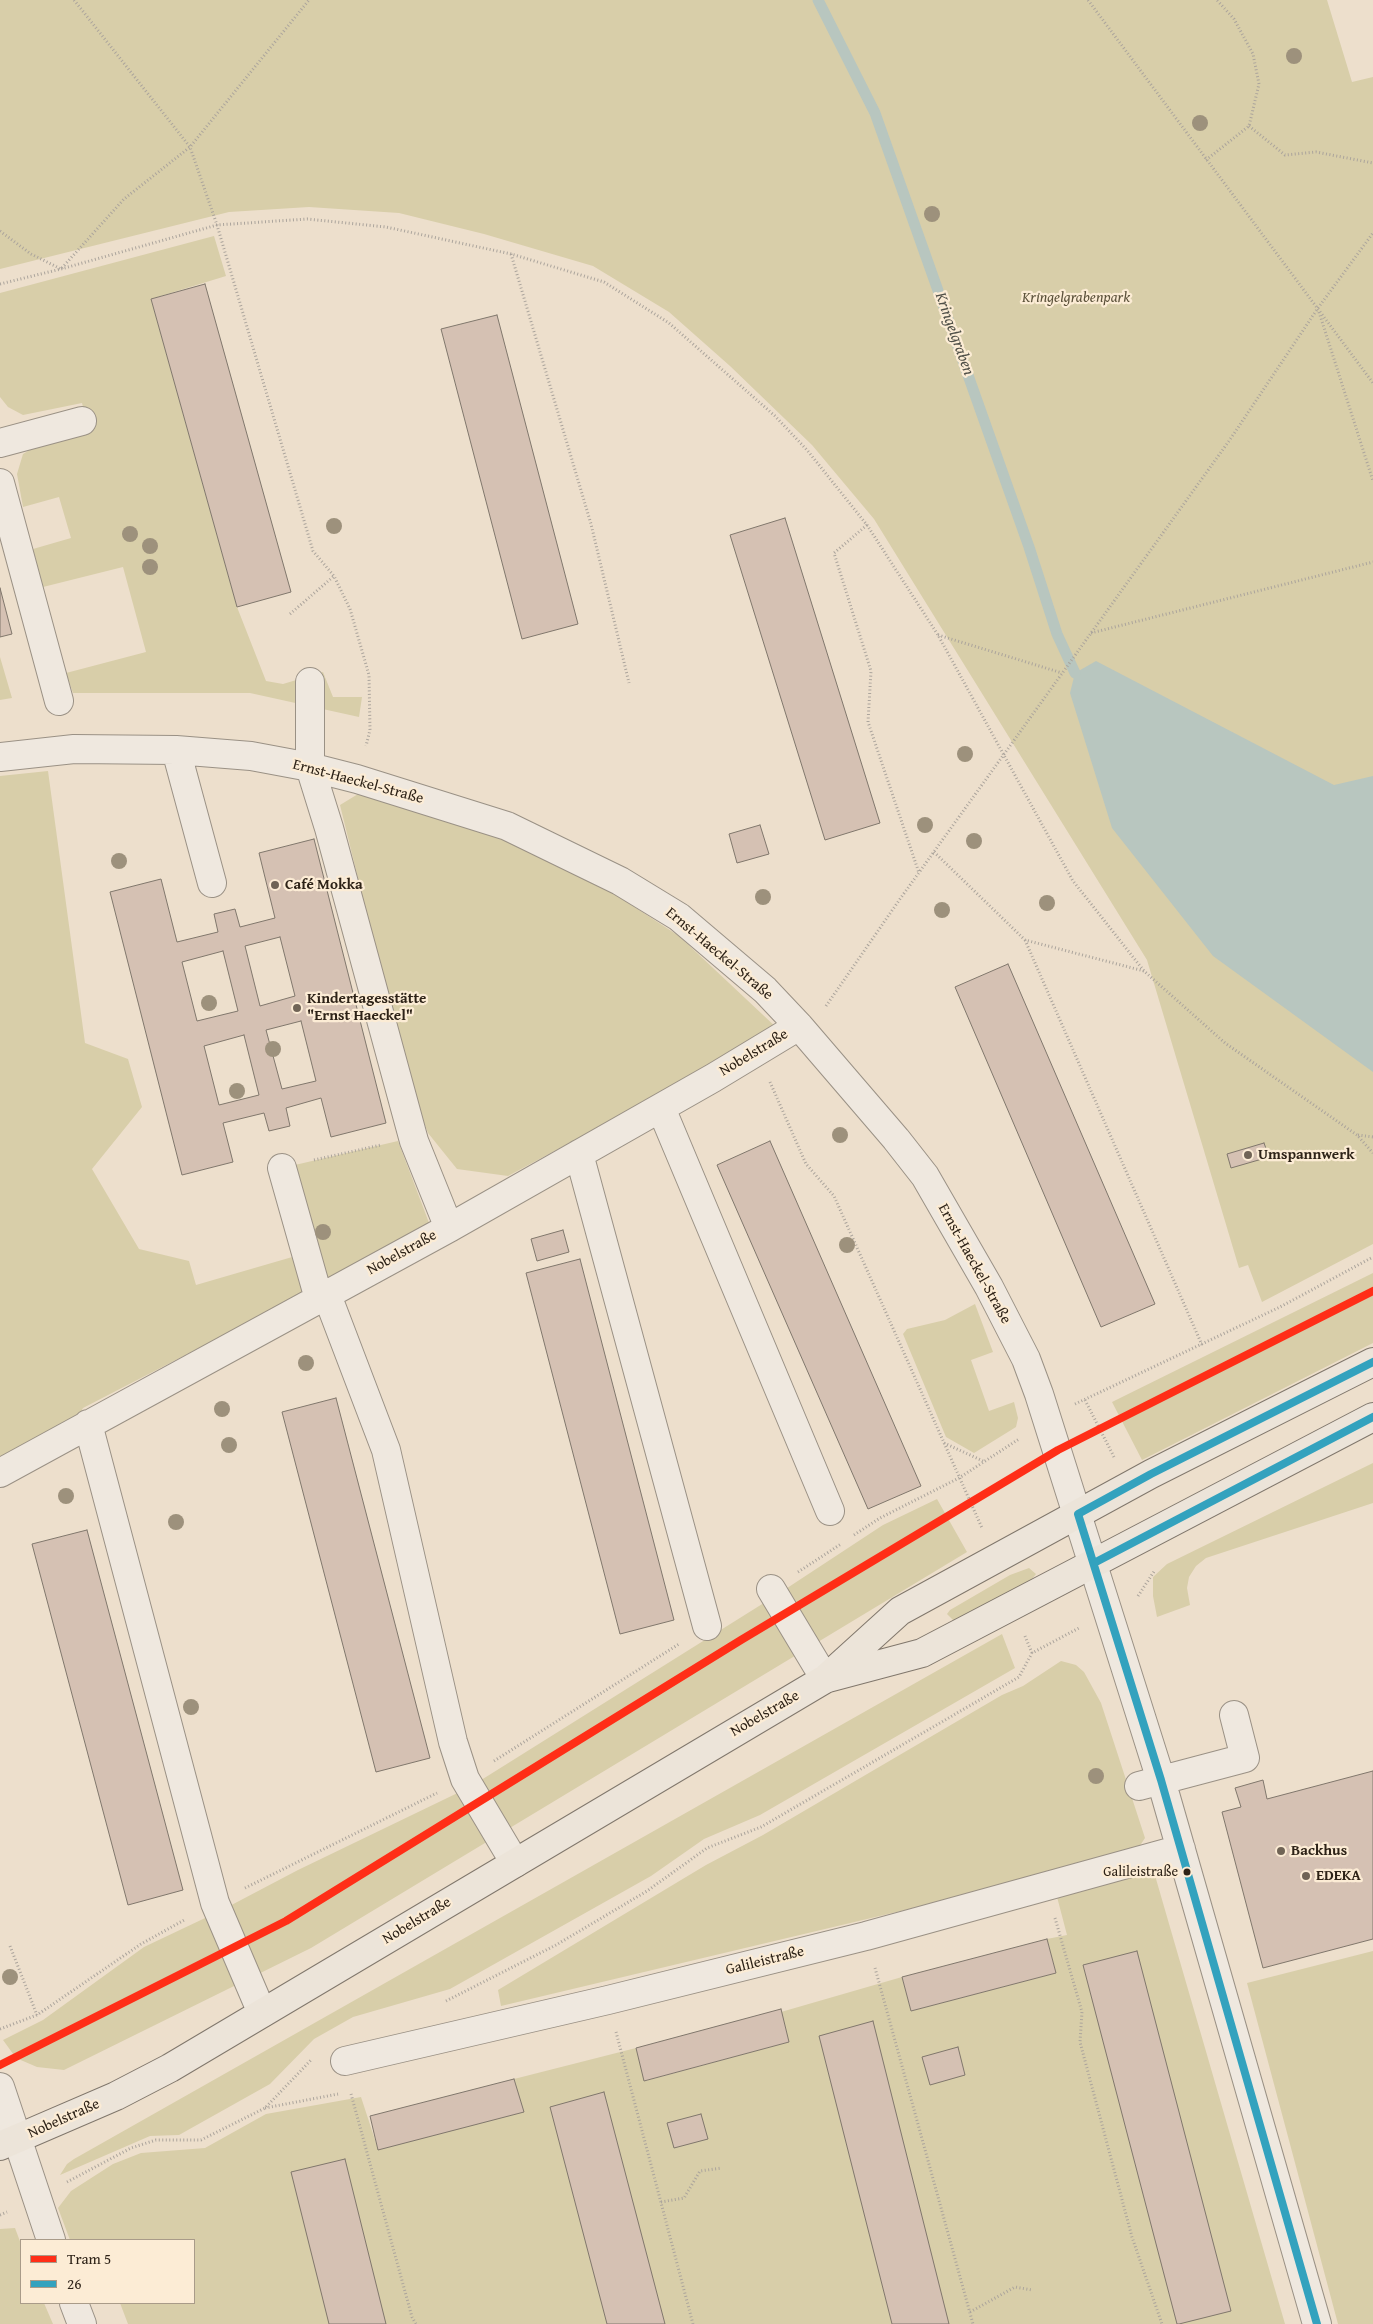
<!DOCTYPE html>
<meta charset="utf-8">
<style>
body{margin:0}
#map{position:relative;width:1373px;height:2324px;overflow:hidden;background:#eddfcc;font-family:"Gentium Book Plus",serif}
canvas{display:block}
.legend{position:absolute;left:20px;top:2239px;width:175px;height:65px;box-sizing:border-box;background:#fcecd5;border:1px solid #a99b89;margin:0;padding:6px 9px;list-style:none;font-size:15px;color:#2d2217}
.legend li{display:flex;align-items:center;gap:10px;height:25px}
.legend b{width:25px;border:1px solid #a99b89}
</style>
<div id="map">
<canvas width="1373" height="2324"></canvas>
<ul class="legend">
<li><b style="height:6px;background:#ff2e17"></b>Tram 5</li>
<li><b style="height:6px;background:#33a2be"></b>26</li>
</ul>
</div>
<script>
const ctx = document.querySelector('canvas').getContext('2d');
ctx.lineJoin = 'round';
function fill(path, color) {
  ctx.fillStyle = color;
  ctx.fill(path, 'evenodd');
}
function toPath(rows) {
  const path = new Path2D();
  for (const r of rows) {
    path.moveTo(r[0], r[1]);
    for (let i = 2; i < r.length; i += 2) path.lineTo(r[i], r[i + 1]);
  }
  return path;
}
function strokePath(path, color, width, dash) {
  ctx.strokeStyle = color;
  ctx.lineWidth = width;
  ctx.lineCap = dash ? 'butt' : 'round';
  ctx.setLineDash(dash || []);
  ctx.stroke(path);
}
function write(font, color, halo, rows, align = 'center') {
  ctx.font = font + ' "Gentium Book Plus",serif';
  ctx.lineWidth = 4.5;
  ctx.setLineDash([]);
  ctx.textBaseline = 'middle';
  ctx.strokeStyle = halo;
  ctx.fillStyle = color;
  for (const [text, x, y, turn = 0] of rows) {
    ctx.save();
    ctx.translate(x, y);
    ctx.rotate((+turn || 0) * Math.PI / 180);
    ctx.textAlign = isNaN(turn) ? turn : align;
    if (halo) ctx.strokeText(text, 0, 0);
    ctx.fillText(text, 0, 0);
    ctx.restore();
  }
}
const green = toPath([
 [0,0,1327,0,1352,82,1373,77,1373,1244,1262,1302,1248,1265,1239,1268,1147,960,874,519,812,445,730,366,669,312,593,266,484,234,399,213,309,207,229,212,0,269],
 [214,236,226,276,151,299,237,607,266,681,283,684,323,672,333,697,362,697,359,717,250,693,73,693,66,673,146,652,123,567,43,587,33,549,71,538,59,497,23,507,17,474,23,454,38,445,89,431,82,403,23,415,8,407,0,397,0,293],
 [0,657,12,698,0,700],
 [48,771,85,1043,128,1059,142,1107,92,1169,139,1249,189,1261,196,1285,306,1253,282,1168,398,1141,431,1228,83,1408,79,1416,0,1459,0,776],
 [363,791,473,825,582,873,679,936,779,1030,508,1176,457,1169,428,1133,408,1082,340,805],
 [1373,1273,1373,1343,1142,1460,1112,1402],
 [975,1304,993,1352,971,1360,989,1411,1014,1402,1018,1418,1016,1427,974,1453,946,1437,903,1334,907,1329,945,1320],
 [1373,1463,1373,1503,1206,1558,1196,1566,1189,1577,1187,1588,1190,1605,1157,1617,1153,1596,1153,1577,1167,1564],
 [937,1499,967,1552,311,1948,64,2070,37,2067,16,2058,3,2040,43,2020,144,1947,222,1910,298,1870,470,1787,775,1596,883,1525],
 [1029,1568,1036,1574,1030,1582,955,1622,947,1614,950,1610,1010,1575],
 [1002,1634,1015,1668,760,1815,704,1839,651,1876,450,1989,353,2017,314,2039,270,2084,179,2135,150,2136,60,2175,67,2164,74,2159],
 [1061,1661,1076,1665,1084,1672,1101,1703,1145,1838,1139,1847,1128,1857,501,2006,498,1990,706,1865,763,1835,1002,1695,1023,1686],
 [1147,1867,1154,1872,1285,2324,128,2324,120,2303,194,2303,194,2240,70,2240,58,2208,71,2191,113,2164,141,2153,205,2148,266,2114,361,2097,378,2149,523,2112,514,2079,636,2048,645,2081,789,2042,781,2012,902,1977,911,2011,1056,1973,1047,1939,1067,1935,1056,1893],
 [1373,1951,1373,2324,1338,2324,1247,1983],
 [15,2228,21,2244,21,2303,44,2303,53,2324,0,2324,0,2229]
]);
const water = toPath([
 [1096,661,1334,785,1373,776,1373,1072,1213,956,1112,828,1070,693,1075,673]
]);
const stream = toPath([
 [818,0,875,113,1029,547,1057,634,1075,673]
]);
const building = toPath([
 [205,284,291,592,237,607,151,299,205,284],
 [497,315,578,624,522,639,441,329,497,315],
 [785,518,880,823,825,840,730,535,785,518],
 [0,588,12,634,0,637,0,588],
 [760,825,769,854,737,863,729,834,760,825],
 [314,839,386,1123,331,1137,321,1098,286,1108,290,1126,269,1131,264,1113,223,1123,233,1162,182,1175,110,892,161,879,177,942,218,932,214,914,235,909,240,927,275,918,259,853,314,839],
 [280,937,295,996,260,1006,245,946,280,937],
 [223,951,238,1011,197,1021,182,962,223,951],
 [301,1021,316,1081,282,1089,266,1030,301,1021],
 [244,1035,259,1095,219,1105,204,1046,244,1035],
 [1008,964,1155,1304,1101,1327,955,987,1008,964],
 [770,1141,921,1486,868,1509,717,1165,770,1141],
 [1264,1143,1269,1157,1231,1168,1227,1154,1264,1143],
 [563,1230,569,1252,537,1261,531,1239,563,1230],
 [580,1259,674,1620,620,1634,526,1273,580,1259],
 [336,1398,430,1758,376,1772,282,1412,336,1398],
 [87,1530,183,1890,128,1905,32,1544,87,1530],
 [1373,1771,1373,1939,1263,1968,1222,1812,1241,1807,1235,1788,1263,1780,1267,1799,1373,1771],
 [1047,1939,1056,1973,911,2011,902,1977,1047,1939],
 [1137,1951,1231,2311,1179,2324,1177,2324,1083,1965,1137,1951],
 [781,2009,789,2042,644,2081,636,2048,781,2009],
 [873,2021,949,2324,892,2324,819,2036,873,2021],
 [958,2047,965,2075,930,2085,922,2057,958,2047],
 [514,2079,524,2112,378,2150,370,2116,514,2079],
 [604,2092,665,2324,607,2324,550,2107,604,2092],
 [701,2114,708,2139,674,2148,667,2123,701,2114],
 [345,2159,386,2324,329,2324,291,2172,345,2159]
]);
const path = toPath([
 [74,0,190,147,217,225,313,551,334,576,350,609,369,675,370,730,366,746],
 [1088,0,1373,383],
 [1249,126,1285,155,1316,152,1373,163],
 [1206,160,1249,126,1259,84,1253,54,1234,19,1217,0],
 [0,231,31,254,61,269,124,199,190,147,309,0],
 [511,254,591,524,629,683],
 [0,284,61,269,217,225,307,219,386,227,511,254,604,282,669,323,775,416,807,450,867,525,938,635,1073,881,1144,971,1225,1043,1357,1135,1373,1153],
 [1319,312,1373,481],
 [867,525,834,553,871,671,868,722,919,873],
 [290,614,334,576],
 [1091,633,1373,562],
 [938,635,1062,673],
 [934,852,1025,940,1144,971],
 [1025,940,1202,1345],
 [826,1006,900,899,1229,441,1318,308,1373,233],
 [770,1082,806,1164,834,1196,982,1528],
 [1358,1135,1373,1137],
 [314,1160,381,1145],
 [1085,1400,1114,1457],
 [1075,1404,1280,1307,1373,1257],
 [944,1443,983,1461],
 [854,1535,880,1518,959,1478,1019,1439],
 [798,1572,841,1544],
 [1138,1596,1155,1570],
 [1025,1636,1032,1653],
 [494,1761,679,1644],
 [245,1888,437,1793],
 [1055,1918,1082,2012,1080,2042,1132,2237,1162,2324],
 [10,1946,37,2015],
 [875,1968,973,2324],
 [446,2001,556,1945,647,1891,707,1848,761,1827,1019,1677,1032,1653,1079,1628],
 [0,2029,37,2015,141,1944,186,1919],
 [616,2032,693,2324],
 [351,2094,412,2317,416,2324],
 [265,2108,338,2094],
 [67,2182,131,2148,156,2140,201,2140,265,2108,312,2059],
 [661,2202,684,2198,700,2171,722,2168],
 [0,2215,7,2212],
 [970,2312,1015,2287,1032,2290]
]);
const minor = toPath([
 [0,443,82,421],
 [0,483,59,701],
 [310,682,310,767,329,828,414,1141,449,1228],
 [176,750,212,883],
 [0,757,74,749,176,750,251,756,310,767,357,779,507,826,620,881,679,917,765,990,799,1026,896,1139,925,1176,989,1287,1026,1359,1039,1394,1161,1780,1317,2324],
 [661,1108,830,1511],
 [579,1154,707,1626],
 [282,1168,319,1299],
 [327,1295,386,1450,453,1742,465,1779,515,1863],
 [88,1424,215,1903,262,2013],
 [0,1473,449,1228,713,1078,799,1026],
 [771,1589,825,1679],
 [1139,1786,1245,1758,1234,1715],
 [345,2061,608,2000,866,1936,1181,1849],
 [0,2087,51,2240],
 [74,2303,82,2324]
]);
const major = toPath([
 [828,1678,922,1653,1373,1417],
 [0,2146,116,2096,170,2068,825,1679,900,1611,1151,1474,1373,1362]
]);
const bus1 = toPath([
 [1094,1563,1373,1417],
 [1317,2324,1161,1780,1078,1514,1151,1474,1373,1362]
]);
const tram1 = toPath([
 [0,2065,286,1921,741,1640,1058,1450,1373,1291]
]);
const trees = [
 [1294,56],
 [1200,123],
 [932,214],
 [334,526],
 [130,534],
 [150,546],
 [150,567],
 [965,754],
 [925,825],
 [974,841],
 [119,861],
 [763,897],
 [1047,903],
 [942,910],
 [209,1003],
 [273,1049],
 [237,1091],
 [840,1135],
 [323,1232],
 [847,1245],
 [306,1363],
 [222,1409],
 [229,1445],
 [66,1496],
 [176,1522],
 [191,1707],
 [1096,1776],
 [10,1977]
];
const markers = [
 [275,885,5,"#706456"],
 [297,1008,5,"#706456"],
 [1248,1155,5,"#706456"],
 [1281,1851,5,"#706456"],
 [1187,1872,4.5,"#2d2217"],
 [1306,1876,5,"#706456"]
];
const busNames = [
 ["Galileistraße",1178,1872]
];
const parkNames = [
 ["Kringelgrabenpark",1076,298]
];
const streetNames = [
 ["Ernst-Haeckel-Straße",358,782,15],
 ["Ernst-Haeckel-Straße",719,954,40],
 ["Nobelstraße",754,1053,-31],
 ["Nobelstraße",402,1253,-29],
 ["Ernst-Haeckel-Straße",974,1264,61],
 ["Nobelstraße",765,1714,-30],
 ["Nobelstraße",417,1921,-31],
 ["Galileistraße",765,1961,-14],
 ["Nobelstraße",64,2119,-24]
];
const poiNames = [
 ["Café Mokka",285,885],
 ["Kindertagesstätte",307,999],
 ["\"Ernst Haeckel\"",307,1016],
 ["Umspannwerk",1258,1155],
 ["Backhus",1291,1851],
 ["EDEKA",1316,1876]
];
const waterNames = [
 ["Kringelgraben",954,334,70]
];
fill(green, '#d8cea9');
fill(water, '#b8c6bf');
strokePath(stream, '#b8c6bf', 11);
fill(building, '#d5c1b3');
strokePath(building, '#80776c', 1);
strokePath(minor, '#9a9185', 30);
strokePath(major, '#80776c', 30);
strokePath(path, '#aba49c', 3, [1, 2.5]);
strokePath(minor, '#efe8df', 28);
strokePath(major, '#ece4d9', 28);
strokePath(bus1, '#33a2be', 8);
strokePath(tram1, '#ff2e17', 8);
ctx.fillStyle = '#9d917c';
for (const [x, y] of trees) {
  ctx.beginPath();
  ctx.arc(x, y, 8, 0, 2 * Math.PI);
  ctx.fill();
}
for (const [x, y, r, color] of markers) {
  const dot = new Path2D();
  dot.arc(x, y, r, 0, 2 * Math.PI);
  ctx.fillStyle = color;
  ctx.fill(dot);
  strokePath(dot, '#fcecd5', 2);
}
write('14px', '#2d2217', '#fcecd5', busNames, 'right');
write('italic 15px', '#5b513a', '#fcecd5', parkNames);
write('15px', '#2d2217', '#fcecd5', streetNames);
write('bold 15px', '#2d2217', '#fcecd5', poiNames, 'left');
write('italic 16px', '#505048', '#fcecd5', waterNames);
</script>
